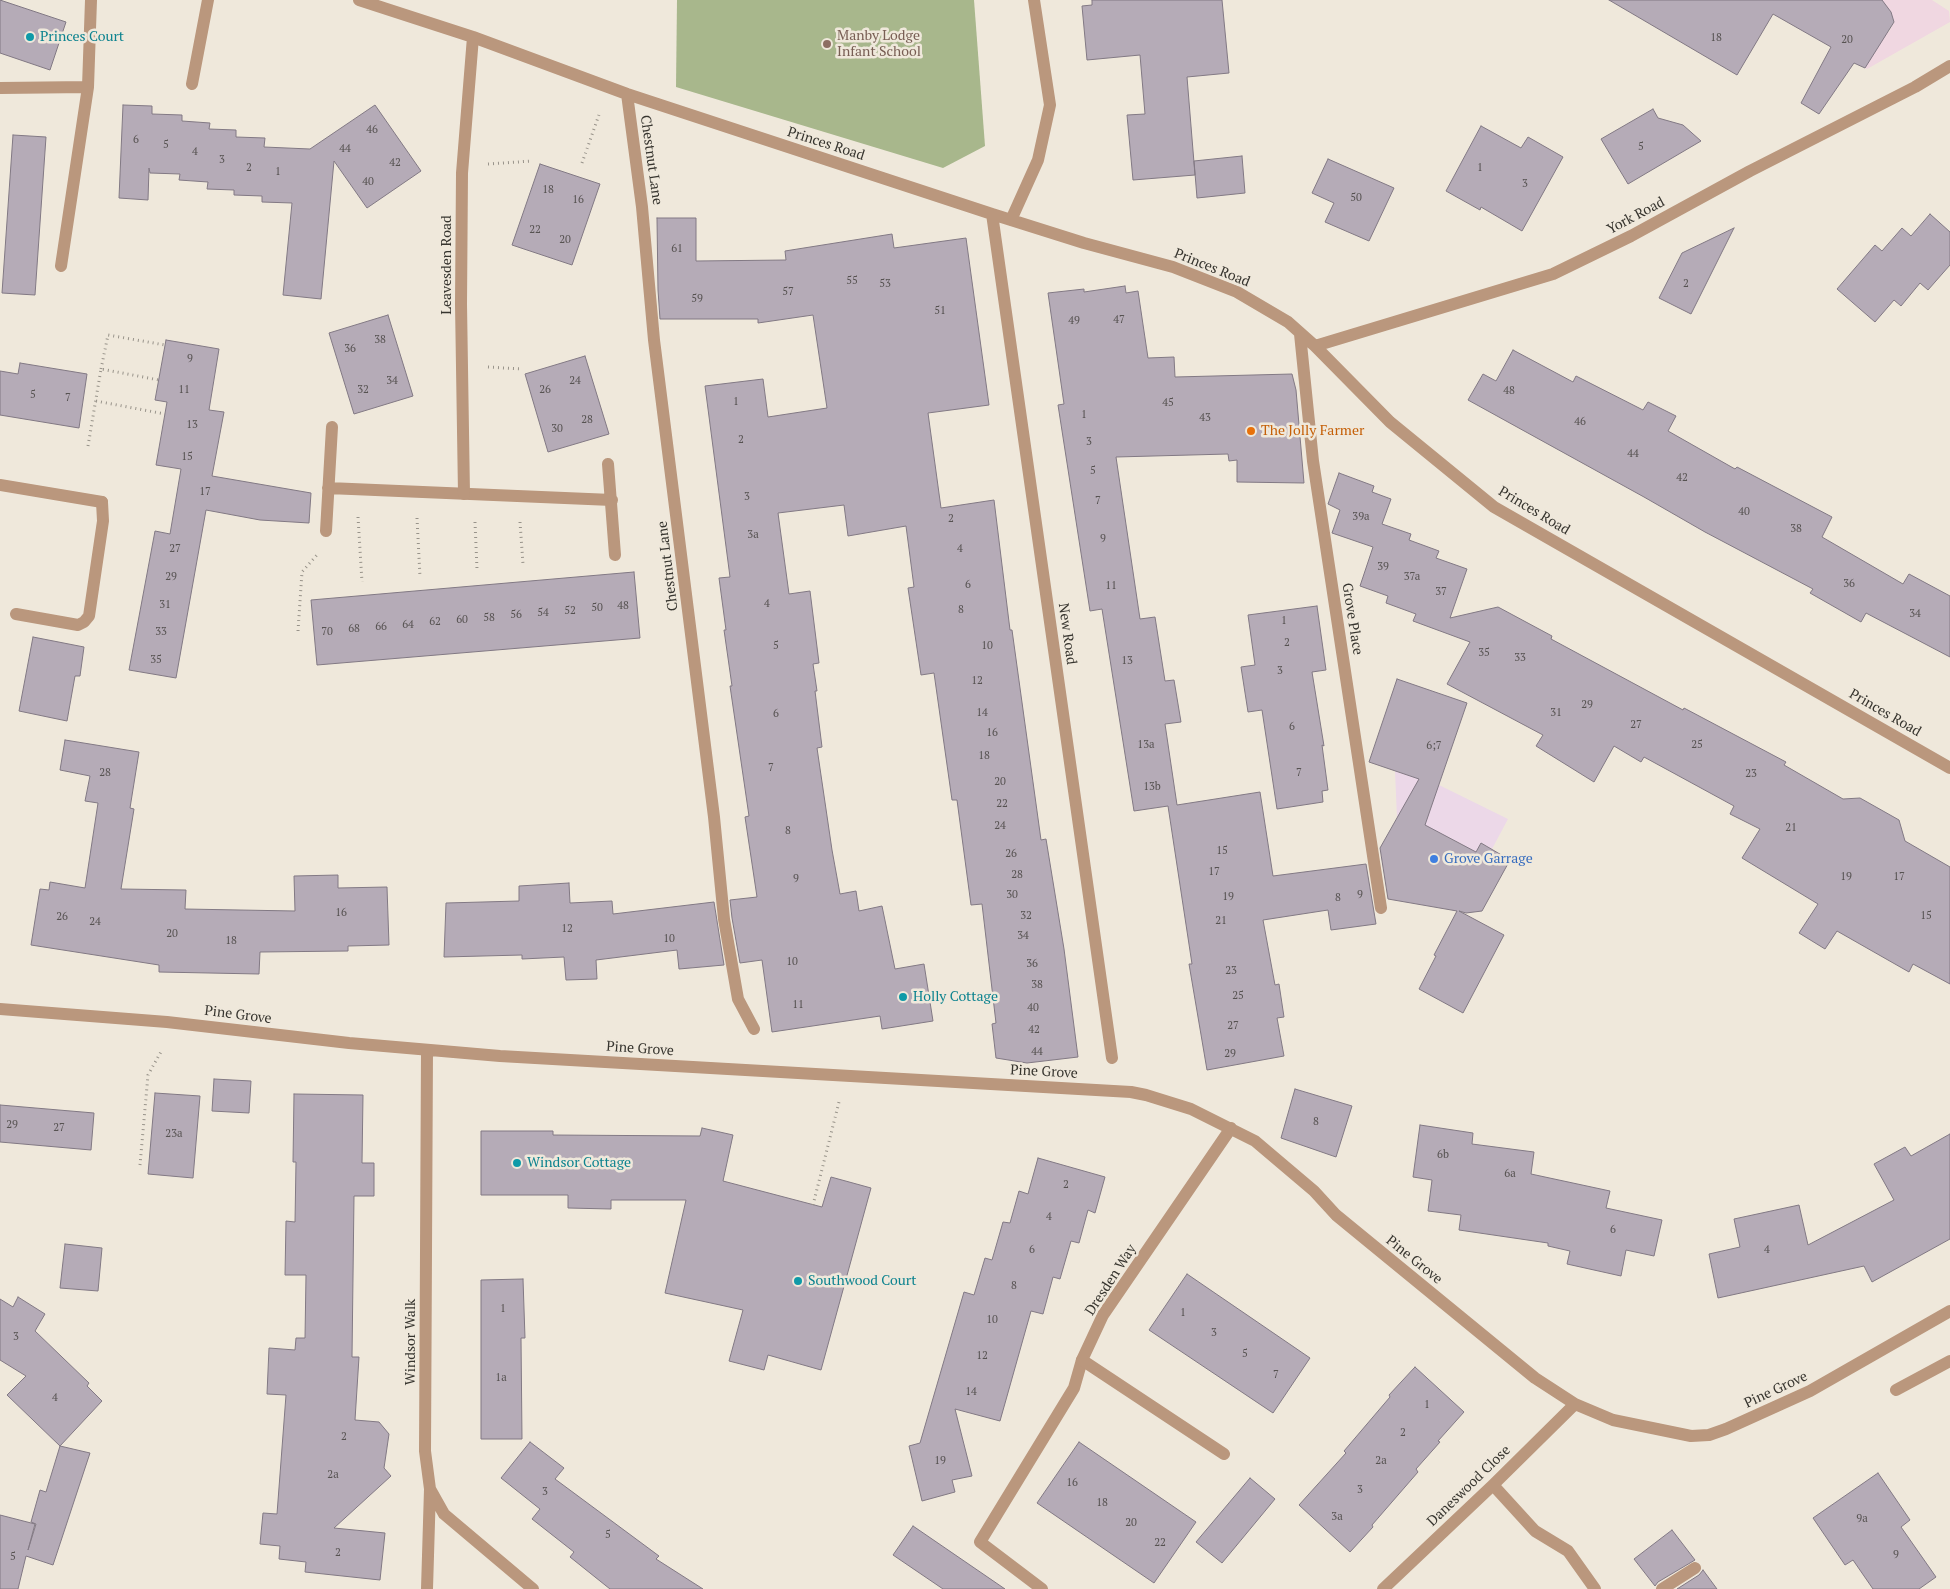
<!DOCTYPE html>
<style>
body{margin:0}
canvas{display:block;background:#efe8db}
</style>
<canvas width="1950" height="1589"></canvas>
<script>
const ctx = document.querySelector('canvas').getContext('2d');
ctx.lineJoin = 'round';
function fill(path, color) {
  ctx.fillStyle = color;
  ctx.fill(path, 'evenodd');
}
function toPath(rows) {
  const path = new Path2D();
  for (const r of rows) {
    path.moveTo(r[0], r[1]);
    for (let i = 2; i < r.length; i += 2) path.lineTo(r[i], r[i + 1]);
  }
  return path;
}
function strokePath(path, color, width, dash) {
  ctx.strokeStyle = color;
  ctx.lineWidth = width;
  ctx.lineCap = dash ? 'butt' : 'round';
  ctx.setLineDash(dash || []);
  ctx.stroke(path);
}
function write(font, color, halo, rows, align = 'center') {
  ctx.font = font + ' "PT Serif",serif';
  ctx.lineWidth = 5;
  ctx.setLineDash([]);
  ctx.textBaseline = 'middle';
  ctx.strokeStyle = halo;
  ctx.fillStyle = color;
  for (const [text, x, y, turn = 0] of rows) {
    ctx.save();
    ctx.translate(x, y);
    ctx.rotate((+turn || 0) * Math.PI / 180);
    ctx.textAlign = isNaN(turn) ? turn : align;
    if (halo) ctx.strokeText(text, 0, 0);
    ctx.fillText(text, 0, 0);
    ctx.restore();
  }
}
const industrial = toPath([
 [1395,771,1439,785,1508,819,1492,849,1481,843,1470,862,1463,845,1446,836,1442,843,1397,818]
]);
const education = toPath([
 [1879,0,1932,0,1949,11,1950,22,1867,69,1865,68,1880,34,1889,32,1894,22,1891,12]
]);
const forest = toPath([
 [677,0,974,0,985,146,943,168,676,87]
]);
const building = toPath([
 [0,0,66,22,50,70,0,53,0,0],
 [1092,0,1222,0,1229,73,1187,77,1195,175,1133,180,1127,115,1145,114,1140,55,1087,60,1082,6,1092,5,1092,0],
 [1609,0,1882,0,1891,12,1894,22,1865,68,1854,63,1819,114,1801,103,1831,47,1773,14,1737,75,1609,0],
 [123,105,152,106,152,114,182,115,182,121,210,123,209,129,236,130,236,137,265,138,264,147,310,149,375,105,421,171,367,208,334,161,321,299,283,295,292,203,262,202,262,196,234,195,234,190,207,189,208,182,179,180,180,174,150,173,149,168,148,200,119,198,123,105],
 [1653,109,1658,118,1683,125,1701,141,1628,184,1601,139,1653,109],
 [1481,126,1521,148,1528,137,1563,157,1522,231,1481,207,1480,210,1446,191,1481,126],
 [13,135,46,137,35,295,2,293,13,135],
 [1242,156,1245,193,1197,198,1194,161,1242,156],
 [1328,159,1394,188,1369,241,1325,222,1334,203,1312,193,1328,159],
 [540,164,600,184,572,265,512,245,540,164],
 [1930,214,1950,232,1950,265,1928,290,1920,283,1901,306,1894,300,1875,322,1837,289,1875,245,1882,251,1902,228,1911,236,1930,214],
 [657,218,696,218,696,261,786,260,785,251,892,234,894,248,966,238,989,405,928,413,941,508,994,500,1010,630,1012,630,1041,840,1046,839,1064,949,1078,1057,1027,1063,996,1058,992,1024,996,1023,982,904,971,905,957,800,952,800,934,673,921,675,908,588,914,587,906,526,848,536,844,505,778,513,789,594,810,591,819,663,813,664,817,691,815,691,822,747,817,748,832,850,840,894,856,891,859,911,882,906,895,969,924,964,933,1021,882,1029,880,1016,772,1032,762,960,740,963,732,918,730,900,757,897,745,817,749,816,730,686,732,686,724,630,726,630,719,578,730,577,705,386,763,379,768,417,827,408,813,315,758,323,758,319,660,319,658,290,657,218],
 [1734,228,1691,314,1659,298,1682,253,1734,228],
 [1125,286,1126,293,1138,291,1148,358,1174,357,1175,377,1292,374,1296,390,1304,483,1237,482,1237,460,1229,461,1228,454,1116,457,1140,619,1155,617,1165,681,1174,680,1181,722,1165,724,1177,805,1260,792,1273,876,1366,864,1376,924,1331,930,1328,910,1263,920,1275,985,1279,984,1284,1017,1277,1018,1284,1056,1207,1070,1189,964,1192,964,1168,806,1134,811,1102,609,1090,611,1058,405,1064,404,1048,293,1084,289,1084,292,1125,286],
 [388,315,413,396,354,414,329,333,388,315],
 [166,340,219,349,209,410,224,412,212,476,311,493,309,523,260,520,206,510,176,678,129,670,155,531,170,534,181,469,156,465,167,402,155,400,166,340],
 [1513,350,1573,382,1576,376,1643,410,1648,402,1676,416,1668,431,1735,469,1737,467,1832,517,1822,537,1903,584,1909,574,1950,596,1950,657,1866,613,1861,622,1810,593,1813,589,1705,532,1644,497,1468,400,1483,374,1496,381,1513,350],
 [585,356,609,434,548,452,525,374,585,356],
 [20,363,87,374,79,428,0,415,0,371,18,374,20,363],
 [1339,473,1374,486,1372,492,1391,499,1382,524,1411,534,1409,540,1439,551,1436,558,1467,569,1450,618,1498,607,1552,636,1551,639,1683,710,1684,708,1786,762,1784,765,1843,799,1860,798,1899,820,1905,841,1950,867,1950,984,1913,964,1909,972,1837,931,1825,949,1799,933,1818,904,1742,858,1760,829,1730,814,1734,806,1644,757,1641,762,1614,746,1594,782,1536,746,1543,735,1447,684,1470,642,1413,621,1416,614,1386,603,1388,596,1360,586,1373,547,1332,533,1340,510,1328,504,1339,473],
 [634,572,640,638,317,665,311,600,634,572],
 [1317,606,1326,670,1312,672,1324,746,1322,745,1328,790,1322,791,1323,802,1277,809,1262,710,1248,712,1241,667,1255,665,1248,615,1317,606],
 [33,637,84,647,80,676,75,676,67,721,19,711,33,637],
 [1397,679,1467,703,1425,825,1476,852,1481,843,1510,860,1482,911,1466,913,1459,911,1504,935,1463,1013,1419,989,1436,956,1434,955,1457,911,1388,899,1380,848,1419,779,1369,762,1397,679],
 [65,740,139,752,130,808,134,809,121,889,186,890,185,909,295,911,294,876,338,875,338,888,387,887,389,945,348,946,348,951,260,952,259,974,159,972,159,965,31,945,40,889,49,890,50,882,85,888,98,803,85,801,90,776,60,770,65,740],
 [569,883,570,903,612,901,613,914,714,902,724,965,679,969,677,950,596,960,597,979,566,980,564,957,522,959,522,955,444,957,446,903,519,901,519,886,569,883],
 [214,1079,251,1081,249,1113,212,1111,214,1079],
 [1295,1089,1352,1106,1336,1157,1281,1138,1295,1089],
 [155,1093,200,1096,193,1178,148,1174,155,1093],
 [294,1094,363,1095,362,1163,374,1163,374,1196,354,1196,352,1357,359,1357,355,1420,379,1422,389,1434,384,1468,391,1476,334,1528,385,1533,380,1580,305,1572,306,1562,279,1559,280,1546,260,1544,263,1513,277,1514,286,1395,267,1394,269,1348,295,1350,296,1338,305,1338,306,1275,285,1275,286,1221,295,1222,296,1162,293,1162,294,1094],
 [0,1105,94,1113,91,1150,0,1142,0,1105],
 [1420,1125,1473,1133,1472,1144,1534,1152,1531,1174,1610,1191,1606,1208,1662,1220,1654,1256,1626,1250,1621,1276,1567,1264,1570,1251,1548,1246,1548,1243,1459,1230,1461,1215,1428,1211,1432,1180,1413,1177,1420,1125],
 [702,1128,733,1135,723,1181,822,1207,831,1177,871,1188,821,1370,768,1355,764,1370,729,1361,743,1310,665,1293,686,1200,611,1200,611,1209,568,1208,568,1195,481,1195,481,1131,553,1131,553,1135,700,1136,702,1128],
 [1950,1134,1950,1239,1872,1282,1864,1266,1718,1298,1709,1254,1740,1247,1734,1219,1799,1205,1808,1245,1894,1200,1874,1164,1905,1147,1911,1156,1950,1134],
 [1038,1158,1105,1177,1095,1213,1088,1210,1079,1243,1071,1241,1060,1279,1053,1277,1043,1314,1031,1311,1000,1421,955,1409,972,1476,952,1480,955,1492,922,1501,909,1446,920,1443,964,1292,974,1295,985,1258,992,1260,1003,1222,1010,1223,1019,1191,1028,1194,1038,1158],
 [65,1244,102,1248,98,1291,60,1288,65,1244],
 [1187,1274,1310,1358,1273,1413,1149,1330,1187,1274],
 [523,1279,525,1338,521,1338,522,1439,481,1439,481,1280,523,1279],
 [18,1297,45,1314,35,1331,89,1383,87,1386,102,1401,60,1446,7,1395,26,1376,0,1360,0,1299,13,1307,18,1297],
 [1415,1367,1464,1412,1438,1441,1440,1442,1416,1469,1418,1472,1372,1525,1373,1527,1350,1552,1299,1505,1346,1453,1344,1451,1390,1397,1389,1395,1415,1367],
 [530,1442,564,1468,555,1479,659,1556,656,1559,703,1589,610,1589,570,1557,574,1552,532,1519,540,1509,501,1478,530,1442],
 [1079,1442,1196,1522,1154,1583,1037,1503,1079,1442],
 [60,1446,90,1453,53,1565,26,1556,18,1589,0,1589,0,1515,35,1524,28,1550,36,1524,31,1522,40,1490,46,1492,60,1446],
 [1878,1473,1910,1520,1901,1527,1936,1577,1919,1589,1873,1589,1853,1560,1845,1565,1813,1518,1878,1473],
 [1250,1478,1275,1499,1222,1563,1196,1542,1250,1478],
 [913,1526,1005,1589,943,1589,893,1555,913,1526],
 [1672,1530,1695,1560,1658,1582,1655,1586,1634,1559,1672,1530],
 [1703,1570,1717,1589,1677,1589,1699,1575,1703,1570]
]);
const path = toPath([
 [582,163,600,112],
 [488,164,532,161],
 [488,367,522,369],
 [101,369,108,335,165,345],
 [96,401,165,414],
 [88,446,101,369,159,380],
 [358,517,362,582],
 [417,518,420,577],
 [475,522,477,569],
 [520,522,523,564],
 [298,631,302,572,317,555],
 [140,1165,148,1075,162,1050],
 [813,1205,839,1102]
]);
const lane = toPath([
 [0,88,88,87],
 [61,266,88,87,91,0],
 [608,464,615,555],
 [328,488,612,500],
 [326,531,332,427],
 [16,614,78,625,84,622,89,616,103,521,102,502],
 [1896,1390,1950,1361],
 [1042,1589,980,1542,1074,1388,1082,1360],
 [1662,1589,1695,1568]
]);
const street = toPath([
 [359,0,473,37,627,94,992,214,1084,243,1173,267,1237,292,1288,322,1315,346,1390,422,1494,507,1950,768],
 [192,84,208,0],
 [627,94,642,207,654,340,714,817,724,919,738,999,754,1029],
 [992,214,1112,1058],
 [1011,220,1038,160,1050,105,1034,0],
 [1300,334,1313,461,1381,908],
 [1315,346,1553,274,1631,236,1750,171,1915,87,1950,66],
 [0,485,102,502],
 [464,494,461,304,462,173,473,37],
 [0,1009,167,1022,349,1043,500,1056,1131,1092,1146,1095,1191,1109,1255,1141,1314,1191,1336,1215,1535,1378,1575,1404,1613,1420,1691,1436,1709,1435,1726,1429,1810,1391,1950,1311],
 [427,1050,425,1451,430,1489,444,1514,533,1589],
 [1224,1454,1082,1360,1103,1315,1231,1128],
 [1493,1485,1535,1531,1568,1551,1595,1589],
 [427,1589,430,1489],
 [1383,1589,1493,1485,1575,1404]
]);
const markers = [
 [30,37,5,"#0f9aa8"],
 [827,44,5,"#8d6e63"],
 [1251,431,5,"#e8710a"],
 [1434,859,5,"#3f7fe0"],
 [903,997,5,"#0f9aa8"],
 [517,1163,5,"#0f9aa8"],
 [798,1281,5,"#0f9aa8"]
];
const numberNames = [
 ["18",1716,38],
 ["20",1847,40],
 ["46",372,130],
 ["6",136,140],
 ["5",166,145],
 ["5",1641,147],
 ["44",345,149],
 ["4",195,152],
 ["3",222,160],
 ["42",395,163],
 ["2",249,168],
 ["1",1480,168],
 ["1",278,172],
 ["40",368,182],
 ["3",1525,184],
 ["18",548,190],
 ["50",1356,198],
 ["16",578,200],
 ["22",535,230],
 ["20",565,240],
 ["61",677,249],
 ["55",852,281],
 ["53",885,284],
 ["2",1686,284],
 ["57",788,292],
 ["59",697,299],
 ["51",940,311],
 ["47",1119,320],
 ["49",1074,321],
 ["38",380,340],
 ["36",350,349],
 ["9",190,359],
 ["34",392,381],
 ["24",575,381],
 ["11",184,390],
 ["32",363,390],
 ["26",545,390],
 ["48",1509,391],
 ["5",33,395],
 ["7",68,398],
 ["1",736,402],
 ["45",1168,403],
 ["1",1084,415],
 ["43",1205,418],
 ["28",587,420],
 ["46",1580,422],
 ["13",192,425],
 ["30",557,429],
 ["2",741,440],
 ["3",1089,442],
 ["44",1633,454],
 ["15",187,457],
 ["5",1093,471],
 ["42",1682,478],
 ["17",205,492],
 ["3",747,497],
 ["7",1098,501],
 ["40",1744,512],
 ["39a",1361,517],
 ["2",951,519],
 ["38",1796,529],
 ["3a",753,535],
 ["9",1103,539],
 ["27",175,549],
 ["4",960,549],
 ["39",1383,567],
 ["29",171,577],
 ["37a",1412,577],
 ["36",1849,584],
 ["6",968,585],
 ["11",1111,586],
 ["37",1441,592],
 ["4",767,604],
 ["31",165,605],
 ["48",623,606],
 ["50",597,608],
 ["8",961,610],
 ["52",570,611],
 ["54",543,613],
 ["34",1915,614],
 ["56",516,615],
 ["58",489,618],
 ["60",462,620],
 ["1",1284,621],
 ["62",435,622],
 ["64",408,625],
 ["66",381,627],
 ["68",354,629],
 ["33",161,632],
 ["70",327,632],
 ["2",1287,643],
 ["5",776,646],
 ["10",987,646],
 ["35",1484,653],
 ["33",1520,658],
 ["35",156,660],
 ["13",1127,661],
 ["3",1280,671],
 ["12",977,681],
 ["29",1587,705],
 ["14",982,713],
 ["31",1556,713],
 ["6",776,714],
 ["27",1636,725],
 ["6",1292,727],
 ["16",992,733],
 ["13a",1146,745],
 ["25",1697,745],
 ["6;7",1434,746],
 ["18",984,756],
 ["7",771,768],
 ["28",105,773],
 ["7",1299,773],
 ["23",1751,774],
 ["20",1000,782],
 ["13b",1152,787],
 ["22",1002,804],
 ["24",1000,826],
 ["21",1791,828],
 ["8",788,831],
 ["15",1222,851],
 ["26",1011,854],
 ["17",1214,872],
 ["28",1017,875],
 ["19",1846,877],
 ["17",1899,877],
 ["9",796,879],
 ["30",1012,895],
 ["9",1360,895],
 ["19",1228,897],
 ["8",1338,898],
 ["16",341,913],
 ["32",1026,916],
 ["15",1926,916],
 ["26",62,917],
 ["21",1221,921],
 ["24",95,922],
 ["12",567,929],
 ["20",172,934],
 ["34",1023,936],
 ["10",669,939],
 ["18",231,941],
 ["10",792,962],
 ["36",1032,964],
 ["23",1231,971],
 ["38",1037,985],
 ["25",1238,996],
 ["11",798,1005],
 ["40",1033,1008],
 ["27",1233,1026],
 ["42",1034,1030],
 ["44",1037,1052],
 ["29",1230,1054],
 ["8",1316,1122],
 ["29",12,1125],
 ["27",59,1128],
 ["23a",174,1134],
 ["6b",1443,1155],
 ["6a",1510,1174],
 ["2",1066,1185],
 ["4",1049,1217],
 ["6",1613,1230],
 ["6",1032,1250],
 ["4",1767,1250],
 ["8",1014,1286],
 ["1",503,1309],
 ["1",1183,1313],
 ["10",992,1320],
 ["3",1214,1333],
 ["3",16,1337],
 ["5",1245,1354],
 ["12",982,1356],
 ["7",1276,1375],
 ["1a",501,1378],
 ["14",971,1392],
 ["4",55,1398],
 ["1",1427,1405],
 ["2",1403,1433],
 ["2",344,1437],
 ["19",940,1461],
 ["2a",1381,1461],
 ["2a",333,1475],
 ["16",1072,1483],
 ["3",1360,1490],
 ["3",545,1492],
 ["18",1102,1503],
 ["3a",1337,1517],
 ["9a",1862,1519],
 ["20",1131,1523],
 ["5",608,1535],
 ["22",1160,1543],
 ["2",338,1553],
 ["9",1896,1555],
 ["5",13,1557]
];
const educationNames = [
 ["Manby Lodge",837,36],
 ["Infant School",837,52]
];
const cultureNames = [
 ["Princes Court",40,37],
 ["Holly Cottage",913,997],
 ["Windsor Cottage",527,1163],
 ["Southwood Court",808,1281]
];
const streetNames = [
 ["Princes Road",826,144,18],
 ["Chestnut Lane",651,160,82],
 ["York Road",1636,216,-28],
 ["Leavesden Road",447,265,-90],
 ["Princes Road",1212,268,22],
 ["Princes Road",1534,511,31],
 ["Chestnut Lane",668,566,-97],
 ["Grove Place",1352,619,81],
 ["New Road",1067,634,82],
 ["Princes Road",1885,713,30],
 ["Pine Grove",238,1015,7],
 ["Pine Grove",640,1049,4],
 ["Pine Grove",1044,1072,3],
 ["Pine Grove",1414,1260,39],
 ["Dresden Way",1111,1280,-57],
 ["Windsor Walk",411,1342,-90],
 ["Pine Grove",1776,1390,-25],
 ["Daneswood Close",1469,1486,-44]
];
const foodNames = [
 ["The Jolly Farmer",1261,431]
];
const shopNames = [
 ["Grove Garrage",1444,859]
];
fill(industrial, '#ecd8e8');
fill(education, '#f0d7e1');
fill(forest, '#a8b78c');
fill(building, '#b5abb7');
strokePath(building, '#827984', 1);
strokePath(path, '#98938a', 3, [1, 4]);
strokePath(lane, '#ba977d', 12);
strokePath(street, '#ba977d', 12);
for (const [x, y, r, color] of markers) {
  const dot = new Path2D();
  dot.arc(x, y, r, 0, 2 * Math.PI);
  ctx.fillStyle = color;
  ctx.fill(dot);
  strokePath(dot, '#efe8db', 2);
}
write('11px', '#565251', null, numberNames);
write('14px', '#785e54', '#efe8db', educationNames, 'left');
write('14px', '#0d838f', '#efe8db', cultureNames, 'left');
write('14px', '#37352f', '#efe8db', streetNames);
write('14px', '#c56008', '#efe8db', foodNames, 'left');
write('14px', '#366cbe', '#efe8db', shopNames, 'left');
</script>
